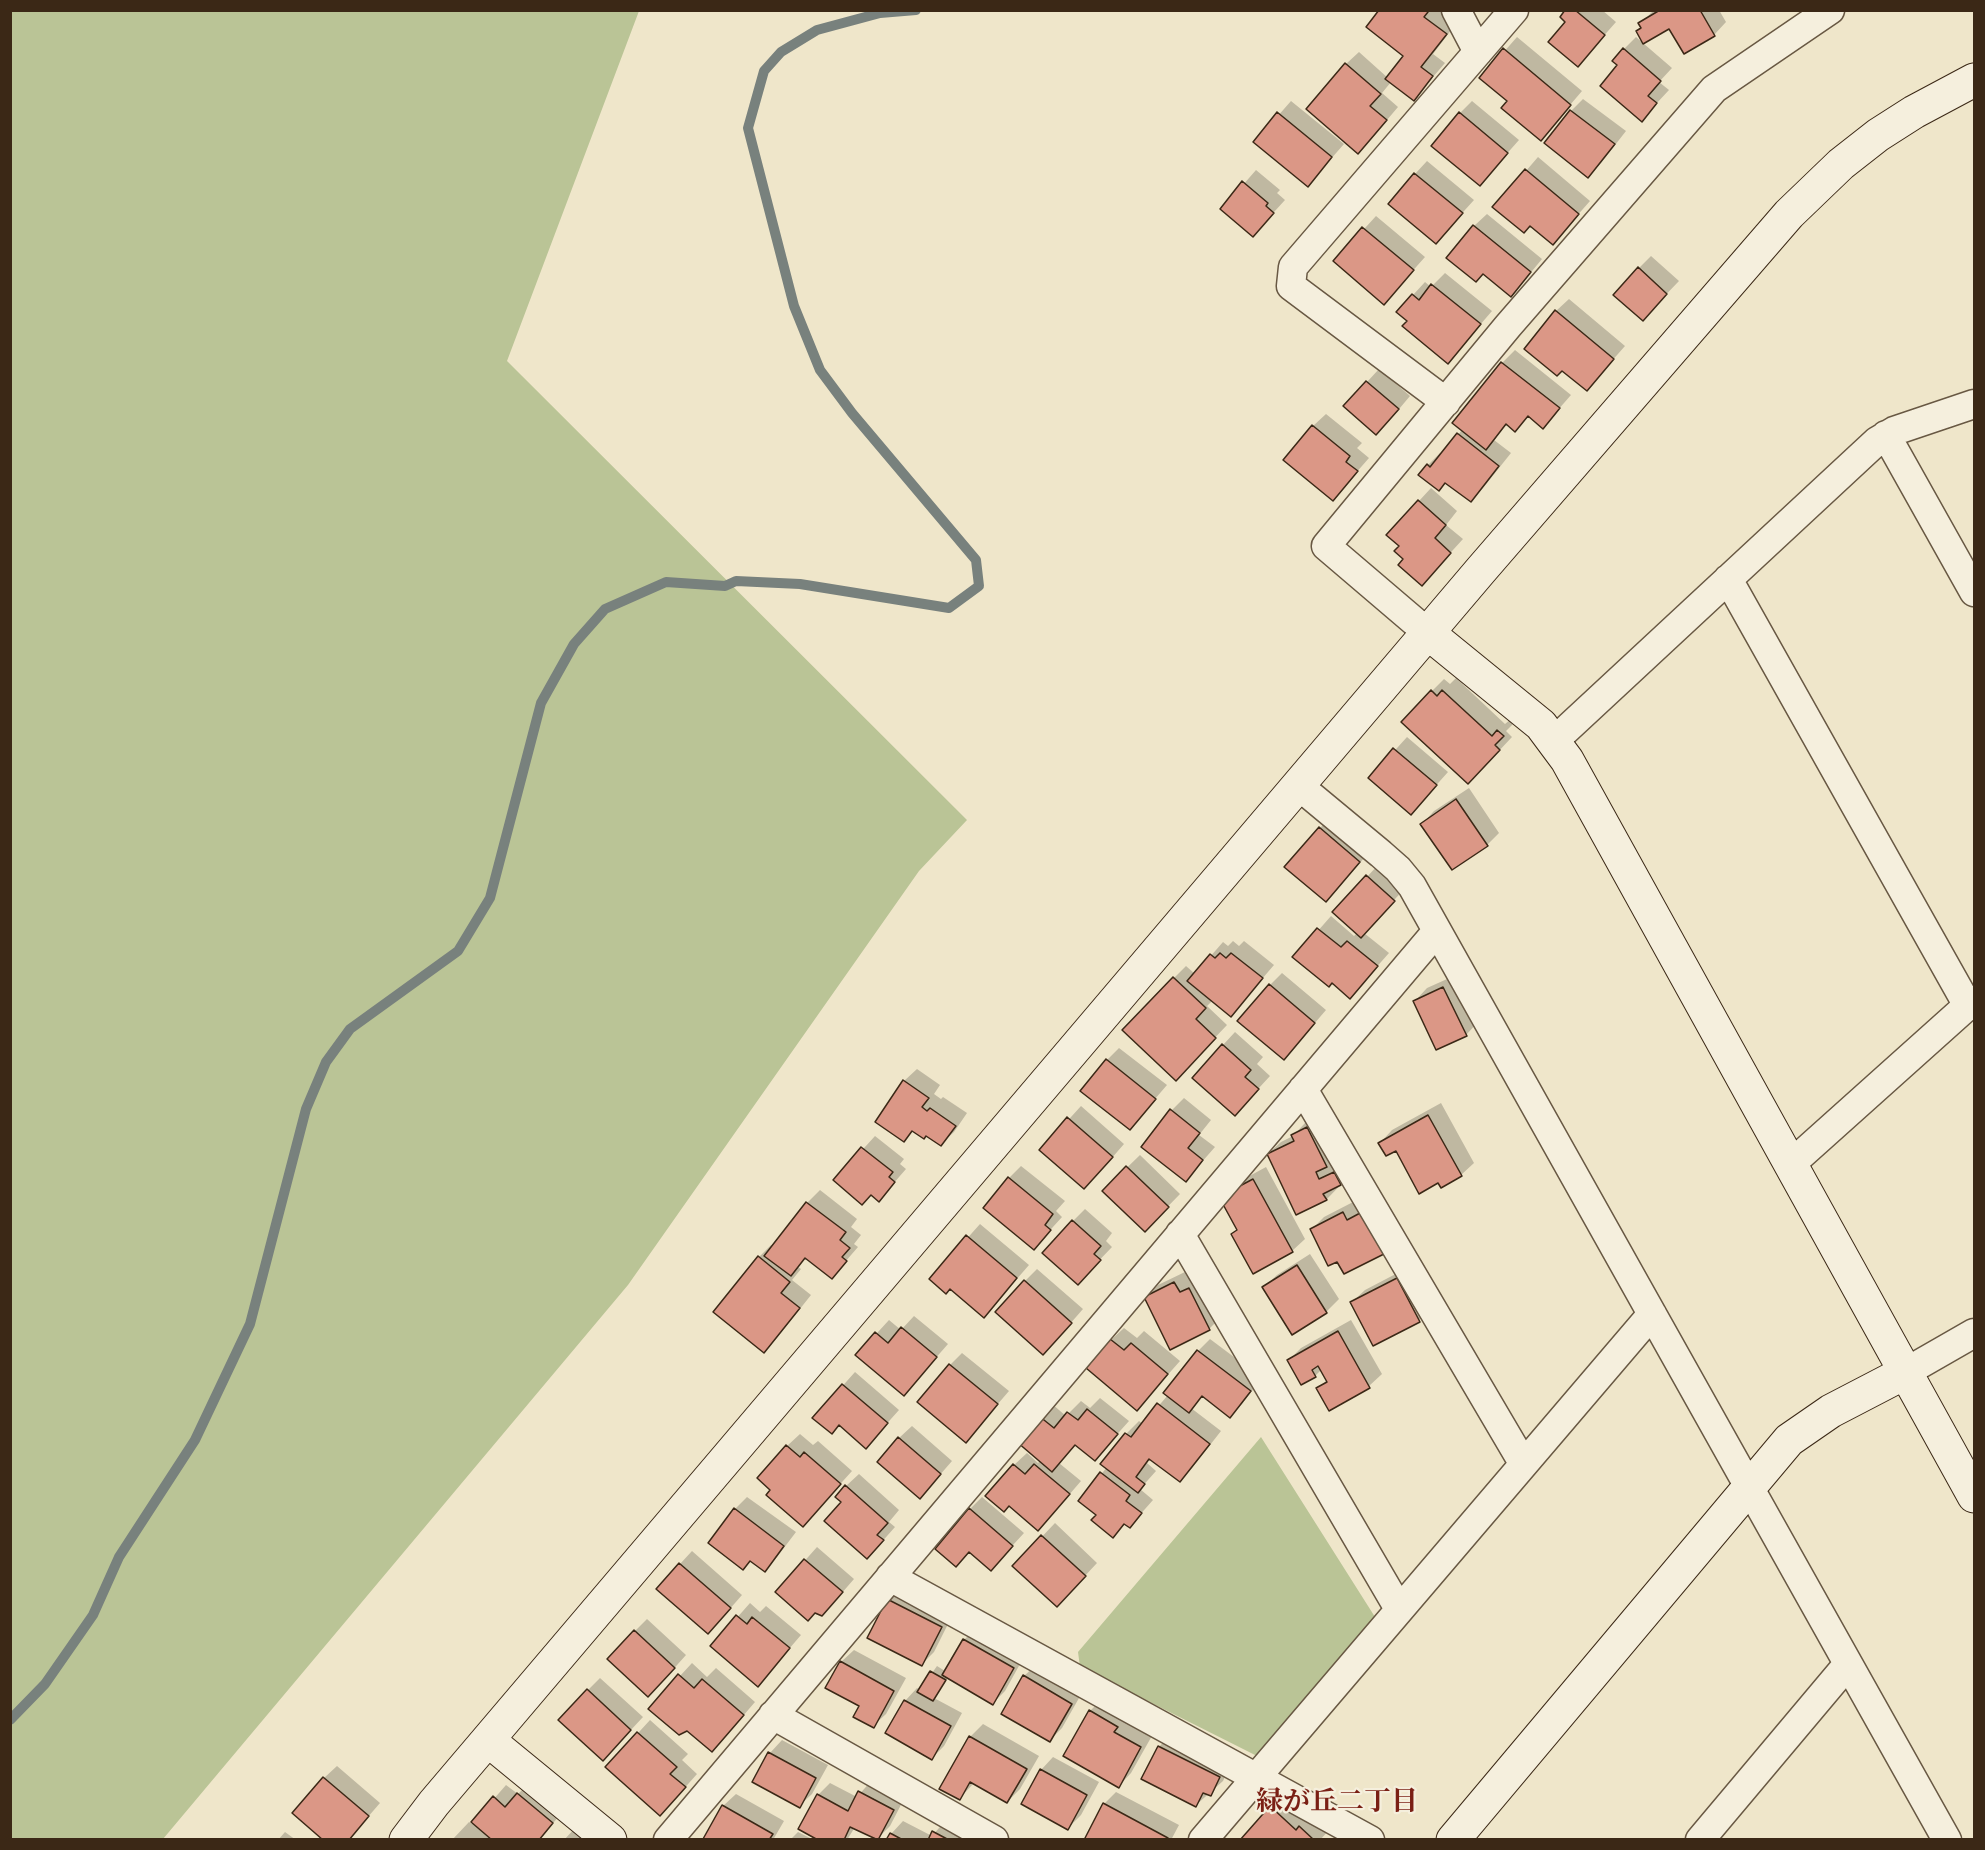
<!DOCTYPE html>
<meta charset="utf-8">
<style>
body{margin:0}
#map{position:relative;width:1985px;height:1850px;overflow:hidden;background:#efe6ca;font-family:"IM FELL Double Pica",serif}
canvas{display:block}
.frame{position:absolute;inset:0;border:12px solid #3b2816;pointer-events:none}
</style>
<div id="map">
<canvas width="1985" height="1850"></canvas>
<div class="frame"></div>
</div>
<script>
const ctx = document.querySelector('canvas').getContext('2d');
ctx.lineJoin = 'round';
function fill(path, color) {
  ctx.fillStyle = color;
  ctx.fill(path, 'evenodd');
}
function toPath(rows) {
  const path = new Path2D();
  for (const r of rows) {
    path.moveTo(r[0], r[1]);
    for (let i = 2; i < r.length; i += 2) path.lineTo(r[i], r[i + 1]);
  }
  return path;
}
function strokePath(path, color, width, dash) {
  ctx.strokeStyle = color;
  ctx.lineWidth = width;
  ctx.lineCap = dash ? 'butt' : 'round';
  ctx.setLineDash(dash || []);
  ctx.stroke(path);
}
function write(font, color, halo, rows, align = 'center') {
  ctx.font = font + ' "IM FELL Double Pica","Noto Serif JP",serif';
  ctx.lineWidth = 4.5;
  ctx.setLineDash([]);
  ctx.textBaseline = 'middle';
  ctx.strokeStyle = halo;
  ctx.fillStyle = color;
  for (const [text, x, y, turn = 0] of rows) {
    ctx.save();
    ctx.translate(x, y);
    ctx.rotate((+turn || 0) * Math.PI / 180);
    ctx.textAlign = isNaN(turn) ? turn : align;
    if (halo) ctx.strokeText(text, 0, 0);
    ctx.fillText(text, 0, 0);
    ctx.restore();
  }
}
const green = toPath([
 [11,10,639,11,507,361,967,820,919,871,628,1285,163,1839,11,1839],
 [1261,1437,1375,1617,1259,1757,1080,1667,1078,1652]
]);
const shadow = toPath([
 [1381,10,1445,10,1458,21,1433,54,1445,63,1414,99,1391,82,1382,93,1398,107,1370,140,1346,64,1359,52,1388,78,1406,56],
 [1567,10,1602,10,1616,22,1578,65,1567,22],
 [1654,10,1719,10,1726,22,1714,35,1670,27,1638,31,1642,27,1640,24],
 [1517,37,1582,91,1541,139,1509,101,1481,78],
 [1636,37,1672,68,1659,82,1669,90,1642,119,1619,65,1624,49],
 [1583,99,1626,131,1601,163,1588,176,1571,111],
 [1291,101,1344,144,1308,185,1255,142],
 [1472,101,1519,140,1480,184,1460,113],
 [1538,157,1590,201,1553,243,1530,224,1495,207],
 [1427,161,1474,200,1436,242,1415,174],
 [1256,170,1280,190,1277,193,1285,200,1253,235,1222,209],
 [1487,214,1542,259,1523,282,1474,226],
 [1376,216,1425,257,1384,303,1335,261],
 [1651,256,1679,281,1655,306,1639,268],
 [1445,273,1492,311,1448,362,1409,321,1413,295,1425,282,1431,287],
 [1569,299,1625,346,1587,389,1556,311],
 [1515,350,1571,395,1543,427,1529,416,1515,430,1507,424,1494,440,1511,453,1483,488,1471,500,1428,465,1440,453,1442,454,1462,430,1454,423,1502,363],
 [1379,369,1410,396,1389,421,1367,382],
 [1326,414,1362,443,1357,448,1369,458,1333,499,1313,426],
 [1431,488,1457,511,1446,525,1463,539,1422,584,1406,559,1401,546,1419,501],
 [1456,678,1505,724,1511,719,1515,722,1506,731,1512,737,1481,770,1432,691,1444,679,1450,684],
 [1407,737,1448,772,1423,800,1370,778],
 [1469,788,1499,833,1487,845,1422,824,1434,811],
 [1332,816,1372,849,1338,888,1320,828],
 [1380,863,1406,887,1364,933,1389,953,1350,997,1332,981,1295,957,1331,916,1354,936,1357,933,1334,912],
 [1233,941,1239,946,1244,941,1274,965,1231,1015,1213,1000,1207,1006,1227,1025,1188,1066,1174,978,1186,966,1195,974,1223,942,1228,946],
 [1282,973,1326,1010,1296,1045,1270,985],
 [1456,975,1478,1022,1466,1035,1415,1001,1427,988],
 [1235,1032,1263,1057,1257,1064,1270,1076,1247,1101,1223,1045],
 [1119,1048,1167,1085,1130,1128,1107,1060],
 [917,1069,940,1085,934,1094,941,1099,943,1097,967,1113,954,1132,941,1144,927,1134,914,1130,904,1140,904,1081],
 [1184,1098,1211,1120,1199,1135,1215,1147,1186,1180,1172,1110],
 [1441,1103,1474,1163,1461,1175,1442,1186,1439,1181,1397,1149,1380,1143,1392,1130],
 [1081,1106,1124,1144,1097,1175,1041,1150],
 [1320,1116,1332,1167,1347,1160,1353,1172,1327,1199,1297,1213,1268,1154,1281,1142,1293,1136,1305,1123],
 [875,1136,904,1159,900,1164,906,1169,879,1200,871,1193,835,1180],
 [1140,1155,1180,1194,1145,1230,1104,1190],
 [1021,1166,1065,1201,1056,1211,1062,1217,1034,1248,1009,1178],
 [1266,1167,1305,1239,1292,1251,1233,1234,1238,1229,1233,1185],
 [820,1190,857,1219,851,1227,861,1235,854,1244,858,1247,832,1277,806,1257,798,1267,801,1269,792,1280,811,1295,776,1339,764,1351,759,1257,771,1245,773,1247,807,1203],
 [1355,1201,1396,1240,1338,1260,1311,1230,1324,1217],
 [1085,1209,1112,1233,1106,1241,1112,1247,1090,1270,1073,1221],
 [980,1224,1029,1265,996,1303,931,1279],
 [1310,1254,1339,1299,1326,1312,1292,1333,1264,1287,1277,1275],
 [1409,1267,1431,1308,1419,1320,1352,1302,1365,1290],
 [1037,1269,1083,1309,1055,1341,1025,1281],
 [1187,1271,1222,1316,1209,1329,1146,1297,1158,1285],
 [914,1316,948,1344,904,1394,857,1355,889,1320,901,1330],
 [1351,1320,1382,1374,1369,1386,1329,1409,1318,1389,1327,1380,1321,1370,1315,1376,1289,1360,1301,1348],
 [1124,1328,1137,1338,1144,1331,1180,1361,1149,1396,1111,1340],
 [1210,1339,1262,1378,1242,1404,1230,1416,1203,1395,1191,1408,1221,1431,1192,1468,1180,1480,1151,1458,1147,1463,1156,1471,1140,1489,1153,1500,1130,1526,1126,1523,1113,1536,1098,1514,1080,1501,1107,1467,1102,1464,1126,1434,1139,1421,1143,1424,1168,1395,1198,1351],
 [962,1353,1009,1391,966,1441,950,1365],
 [855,1372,899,1410,866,1447,840,1424,814,1418],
 [1100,1398,1129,1421,1095,1459,1076,1444,1059,1463,1081,1481,1050,1517,1014,1465,1027,1453,1038,1463,1041,1460,1019,1442,1052,1404,1066,1416,1081,1401,1090,1408],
 [912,1426,952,1461,932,1484,899,1438],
 [800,1434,813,1445,818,1441,852,1471,815,1512,772,1490,787,1446],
 [859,1474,899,1510,889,1522,895,1527,879,1545,843,1502,846,1486],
 [747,1497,796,1532,777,1557,765,1570,735,1509],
 [982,1497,1024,1533,991,1569,970,1551,956,1565,970,1509],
 [1055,1523,1097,1563,1069,1593,1014,1566],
 [817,1547,854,1579,834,1602,777,1592],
 [692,1551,742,1595,721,1619,680,1564],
 [900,1587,953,1614,934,1652,922,1664,888,1600],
 [750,1603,760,1612,766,1606,801,1635,758,1685,712,1646],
 [647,1619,686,1655,661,1683,635,1631],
 [977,1627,1025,1655,1005,1691,993,1703,948,1677,934,1698,962,1713,944,1746,932,1758,905,1701,917,1688,920,1690,937,1666,945,1671,964,1640],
 [854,1650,906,1678,886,1714,873,1726,861,1706,841,1662],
 [692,1663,707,1677,716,1668,755,1702,724,1738,680,1676],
 [1037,1664,1083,1691,1062,1728,1050,1740,1024,1676],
 [600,1678,643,1717,615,1747,588,1690],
 [1102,1699,1153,1734,1131,1773,1119,1786,1090,1711],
 [650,1720,688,1754,682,1760,697,1774,673,1801,607,1767],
 [983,1724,1039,1756,1020,1789,1007,1802,974,1783,959,1799,970,1737],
 [1171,1734,1231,1764,1223,1781,1196,1805,1159,1747],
 [782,1740,828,1765,812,1794,799,1806,754,1781,770,1753],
 [1053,1757,1099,1782,1081,1815,1068,1828,1041,1770],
 [337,1766,380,1803,348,1840,324,1778],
 [872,1780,905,1797,890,1826,877,1839,855,1827,847,1840,821,1840,818,1795,830,1783,857,1797],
 [530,1782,564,1810,539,1840,452,1840,469,1822,472,1824,506,1785,518,1794],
 [1116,1792,1179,1825,1171,1840,1085,1840,1104,1804],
 [736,1794,784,1821,773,1840,705,1839,723,1806],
 [1283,1795,1329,1830,1320,1840,1242,1840],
 [946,1820,976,1840,888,1840,891,1834,903,1821,932,1836],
 [575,1828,599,1840,564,1840],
 [285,1832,296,1840,278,1840],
 [798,1832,814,1840,790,1840]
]);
const stream = toPath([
 [10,1720,45,1684,93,1615,119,1557,195,1440,250,1324,306,1109,326,1062,350,1029,458,951,490,898,541,703,574,644,605,609,666,582,725,586,736,581,800,584,949,608,979,586,976,560,852,413,820,370,794,306,748,128,764,71,781,52,817,30,880,13,916,10]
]);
const building = toPath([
 [1379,10,1427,10,1428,12,1424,17,1447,34,1421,67,1433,76,1414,101,1385,79,1403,56,1366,27,1379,10],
 [1565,10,1575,10,1605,35,1578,67,1548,42,1565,22,1560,17,1565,10],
 [1660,10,1700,10,1715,36,1684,54,1669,29,1643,44,1636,31,1641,28,1638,23,1660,10],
 [1503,48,1571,105,1541,141,1501,108,1507,101,1479,78,1503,48],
 [1623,48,1661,81,1648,96,1657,103,1642,122,1600,86,1617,65,1612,61,1623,48],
 [1345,63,1381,94,1370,106,1387,120,1358,154,1306,109,1345,63],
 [1570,110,1615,144,1588,178,1544,143,1570,110],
 [1277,112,1332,157,1308,187,1253,142,1277,112],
 [1459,112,1508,153,1480,186,1431,146,1459,112],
 [1525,169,1579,214,1553,245,1530,226,1524,233,1492,207,1525,169],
 [1414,173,1463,213,1436,244,1388,204,1414,173],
 [1242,181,1268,203,1266,206,1274,213,1253,237,1220,209,1242,181],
 [1473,225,1531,272,1511,297,1483,274,1476,282,1446,258,1473,225],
 [1362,227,1414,270,1384,305,1333,261,1362,227],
 [1638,267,1667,294,1643,321,1613,295,1638,267],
 [1431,284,1481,324,1448,364,1402,326,1407,321,1396,312,1412,294,1419,300,1431,284],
 [1555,310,1614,359,1587,391,1562,371,1557,376,1524,349,1555,310],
 [1501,362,1560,408,1543,429,1528,416,1515,432,1506,424,1486,450,1452,423,1501,362],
 [1366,381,1399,409,1376,435,1343,406,1366,381],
 [1312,425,1350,456,1346,462,1358,471,1333,501,1283,460,1312,425],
 [1457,433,1499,466,1471,502,1445,483,1439,491,1418,475,1427,464,1430,467,1457,433],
 [1418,500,1446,525,1435,538,1451,553,1422,586,1398,565,1403,559,1394,551,1399,546,1386,535,1418,500],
 [1431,690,1437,696,1442,690,1492,736,1497,730,1504,736,1495,745,1500,750,1468,784,1401,722,1431,690],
 [1393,748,1437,785,1411,815,1368,778,1393,748],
 [1456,799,1488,846,1452,870,1420,824,1456,799],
 [1319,827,1360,862,1326,902,1284,867,1319,827],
 [1366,875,1395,901,1361,938,1332,912,1366,875],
 [1317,928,1341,947,1347,941,1378,966,1350,999,1332,983,1329,987,1292,957,1317,928],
 [1220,953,1226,958,1231,953,1263,978,1231,1017,1187,981,1210,954,1215,958,1220,953],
 [1173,977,1206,1008,1196,1019,1216,1038,1176,1081,1122,1030,1173,977],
 [1269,984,1315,1023,1284,1060,1237,1021,1269,984],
 [1443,987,1467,1036,1436,1050,1413,1001,1443,987],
 [1222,1044,1251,1070,1245,1077,1259,1089,1235,1116,1192,1078,1222,1044],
 [1106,1059,1156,1099,1130,1130,1080,1091,1106,1059],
 [903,1080,929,1098,922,1107,927,1111,930,1108,956,1126,941,1146,926,1136,924,1139,912,1131,904,1142,875,1122,903,1080],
 [1170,1109,1200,1133,1188,1148,1203,1160,1186,1182,1141,1147,1170,1109],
 [1428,1115,1462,1176,1441,1188,1438,1183,1419,1194,1396,1151,1386,1156,1378,1143,1428,1115],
 [1067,1117,1113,1157,1084,1189,1039,1150,1067,1117],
 [1307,1127,1327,1167,1316,1172,1319,1179,1334,1172,1341,1185,1323,1194,1327,1200,1296,1215,1267,1154,1294,1141,1291,1135,1307,1127],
 [861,1147,893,1172,889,1177,895,1182,879,1202,871,1195,862,1205,833,1180,861,1147],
 [1126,1166,1169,1207,1145,1232,1102,1191,1126,1166],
 [1008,1177,1053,1214,1045,1225,1051,1230,1034,1250,983,1208,1008,1177],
 [1253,1179,1293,1252,1253,1274,1231,1234,1237,1230,1219,1197,1253,1179],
 [806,1202,846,1232,840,1240,850,1248,842,1257,847,1261,832,1279,805,1258,791,1276,764,1256,806,1202],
 [1343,1212,1347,1220,1362,1212,1384,1254,1344,1274,1337,1262,1328,1266,1310,1229,1343,1212],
 [1072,1220,1101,1246,1094,1254,1101,1260,1078,1285,1042,1253,1072,1220],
 [966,1235,1017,1278,984,1318,950,1289,946,1294,929,1279,966,1235],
 [758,1256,790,1282,781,1293,800,1308,764,1353,713,1312,758,1256],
 [1297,1265,1327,1313,1292,1335,1262,1287,1297,1265],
 [1397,1278,1420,1322,1373,1346,1350,1302,1397,1278],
 [1024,1280,1072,1323,1043,1355,995,1312,1024,1280],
 [1174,1282,1180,1292,1189,1288,1210,1330,1170,1350,1144,1297,1174,1282],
 [901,1327,937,1357,904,1396,855,1355,875,1332,888,1343,901,1327],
 [1338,1331,1370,1388,1329,1411,1316,1388,1327,1382,1318,1366,1312,1370,1316,1377,1301,1385,1287,1360,1338,1331],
 [1110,1339,1124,1350,1131,1343,1168,1374,1137,1411,1086,1368,1110,1339],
 [1197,1350,1251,1391,1230,1418,1202,1396,1189,1413,1163,1393,1197,1350],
 [949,1364,998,1404,966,1443,917,1402,949,1364],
 [842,1384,888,1423,866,1449,839,1425,832,1434,812,1418,842,1384],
 [1157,1403,1210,1444,1180,1482,1149,1459,1136,1477,1145,1484,1138,1493,1100,1464,1125,1433,1131,1437,1157,1403],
 [1087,1409,1118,1434,1095,1461,1075,1445,1052,1472,1017,1442,1039,1416,1054,1428,1067,1412,1078,1420,1087,1409],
 [898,1437,941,1474,920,1499,877,1462,898,1437],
 [786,1445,800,1457,804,1452,841,1484,803,1527,766,1495,770,1490,757,1478,786,1445],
 [1013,1464,1025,1474,1034,1464,1070,1494,1038,1531,1009,1506,1004,1512,985,1496,1013,1464],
 [1100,1472,1130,1495,1126,1501,1142,1513,1130,1528,1124,1524,1113,1538,1091,1520,1096,1515,1078,1501,1100,1472],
 [845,1485,888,1523,877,1535,884,1540,867,1559,824,1521,841,1502,835,1497,845,1485],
 [734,1508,784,1546,765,1572,750,1561,743,1570,708,1543,734,1508],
 [969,1508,1013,1546,991,1571,969,1552,956,1567,935,1549,969,1508],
 [1041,1535,1086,1576,1057,1607,1012,1566,1041,1535],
 [804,1559,843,1592,822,1616,815,1613,808,1621,775,1592,804,1559],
 [679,1563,731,1608,708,1634,656,1589,679,1563],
 [887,1599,942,1627,922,1666,867,1638,887,1599],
 [736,1615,747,1624,752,1617,790,1648,758,1687,710,1646,736,1615],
 [634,1630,675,1668,648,1697,607,1659,634,1630],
 [963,1639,1014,1668,993,1705,942,1675,963,1639],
 [840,1661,894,1691,874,1728,853,1717,859,1706,825,1688,840,1661],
 [930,1671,946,1680,933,1701,917,1692,930,1671],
 [678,1674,694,1688,702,1679,744,1715,712,1752,687,1731,679,1735,648,1709,678,1674],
 [1023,1675,1072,1704,1050,1742,1001,1714,1023,1675],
 [587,1689,631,1730,603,1761,558,1720,587,1689],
 [904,1700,951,1726,932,1760,885,1733,904,1700],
 [1089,1710,1118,1727,1114,1732,1141,1747,1119,1788,1063,1756,1089,1710],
 [637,1732,677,1767,670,1774,686,1787,660,1816,605,1767,637,1732],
 [969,1736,1027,1769,1007,1803,970,1782,960,1800,939,1789,969,1736],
 [1158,1746,1220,1777,1211,1796,1203,1793,1196,1807,1141,1779,1158,1746],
 [768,1752,816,1778,800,1808,752,1782,768,1752],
 [1040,1769,1087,1795,1068,1830,1021,1804,1040,1769],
 [323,1777,369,1816,349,1840,323,1840,292,1813,323,1777],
 [858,1791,894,1810,878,1840,850,1827,844,1840,818,1840,798,1829,817,1794,848,1811,858,1791],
 [517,1793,553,1823,539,1840,492,1840,471,1822,493,1796,505,1807,517,1793],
 [1103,1803,1168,1838,1167,1840,1084,1840,1103,1803],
 [722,1805,773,1834,769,1840,703,1839,722,1805],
 [1270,1806,1296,1830,1299,1826,1314,1840,1240,1840,1270,1806],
 [932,1831,949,1840,928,1840,932,1831],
 [890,1833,903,1840,886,1840,890,1833]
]);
const street = toPath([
 [1456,10,1478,52],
 [1446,402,1291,286,1293,267,1514,10],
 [1886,435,1974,592],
 [1728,579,1968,1006],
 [1428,633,1326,546,1508,326,1714,89,1830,10],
 [1554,741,1877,441,1894,431,1974,404],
 [1299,786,1381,854,1398,869,1412,886,1947,1840],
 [1303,1089,1523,1463],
 [1791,1164,1974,1000],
 [1180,1234,1399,1609],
 [1906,1372,1974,1333],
 [890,1577,1370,1840],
 [773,1715,994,1840],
 [668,1840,1437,931],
 [1203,1840,1652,1314],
 [1700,1840,1848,1664]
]);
const secondary = toPath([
 [1428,633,1541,725,1567,760,1974,1496],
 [488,1740,610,1840],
 [406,1840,434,1803,1481,570,1789,214,1841,164,1878,135,1914,112,1974,80],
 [1453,1840,1789,1440,1831,1411,1906,1372]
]);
const neighbourhoodNames = [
 ["緑が丘二丁目",1337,1804]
];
fill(green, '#bac496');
fill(shadow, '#0003');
strokePath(stream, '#78817d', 10);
fill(building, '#db9786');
strokePath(building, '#3b2816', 1.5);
strokePath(street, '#685843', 31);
strokePath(secondary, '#3b2816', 35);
strokePath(street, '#f5efdd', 28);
strokePath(secondary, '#f5efdd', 33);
write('bold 27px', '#7a1f14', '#f5efdd', neighbourhoodNames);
</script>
